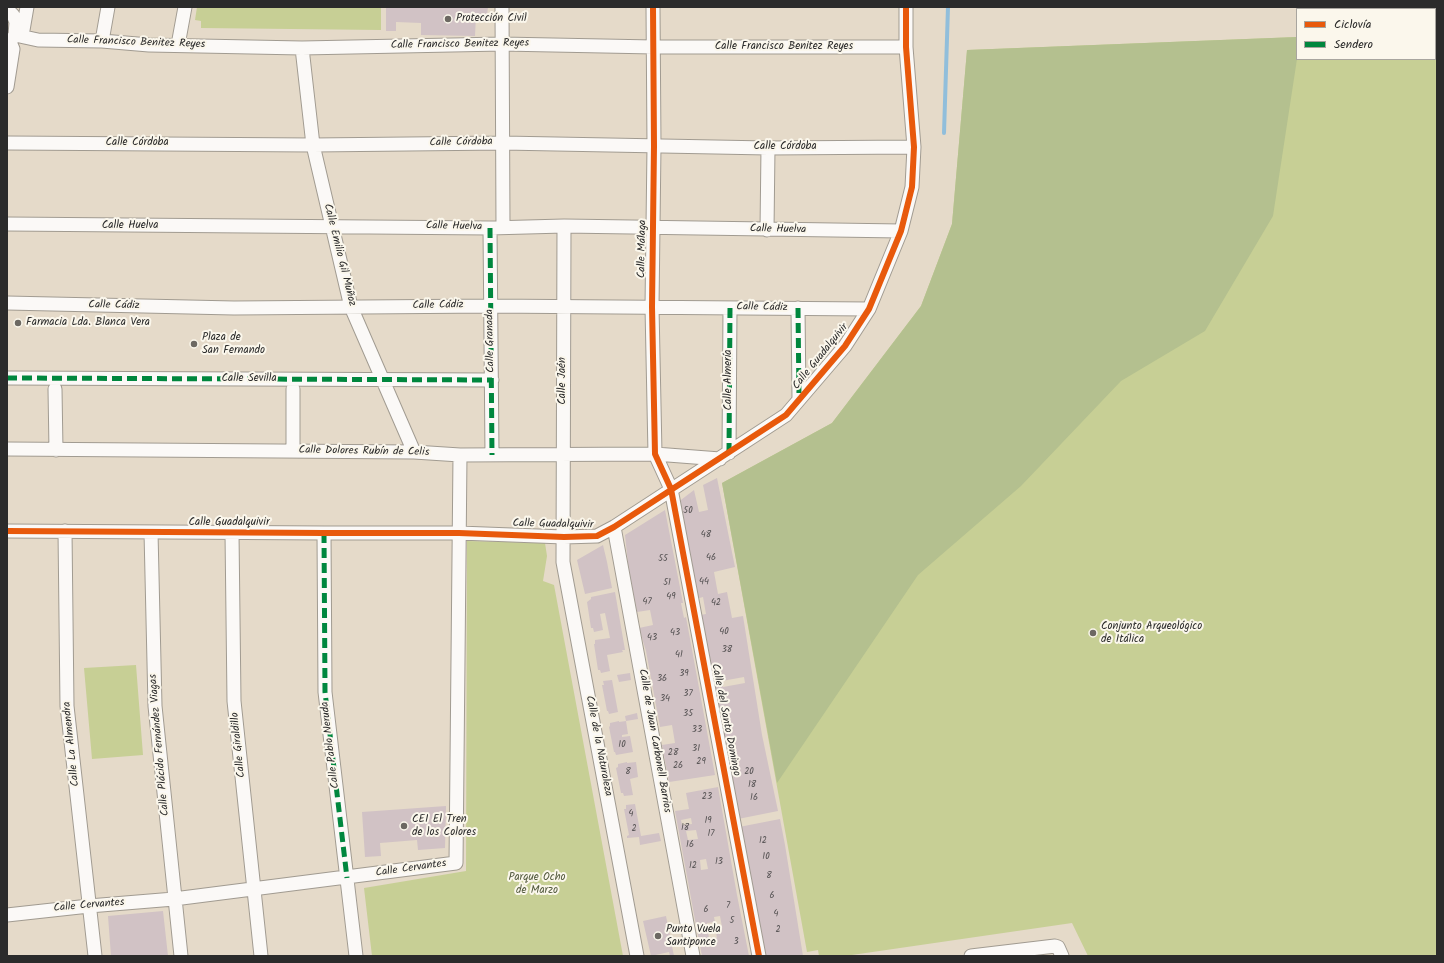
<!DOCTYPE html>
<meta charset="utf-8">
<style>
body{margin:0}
#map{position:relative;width:1444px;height:963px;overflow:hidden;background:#e5dac9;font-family:Kalam,sans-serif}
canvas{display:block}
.frame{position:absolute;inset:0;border:8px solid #2b2b2b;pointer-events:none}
.legend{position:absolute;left:1296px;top:8px;width:140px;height:52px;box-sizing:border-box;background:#fbf7ec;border:1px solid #a8a59f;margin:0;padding:5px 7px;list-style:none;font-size:12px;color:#2b2b2b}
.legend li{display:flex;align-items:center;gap:8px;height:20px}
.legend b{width:20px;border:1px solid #a8a59f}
</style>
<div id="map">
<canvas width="1444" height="963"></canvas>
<div class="frame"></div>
<ul class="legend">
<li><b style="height:5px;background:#e8590c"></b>Ciclovía</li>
<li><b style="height:5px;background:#00873e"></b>Sendero</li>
</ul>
</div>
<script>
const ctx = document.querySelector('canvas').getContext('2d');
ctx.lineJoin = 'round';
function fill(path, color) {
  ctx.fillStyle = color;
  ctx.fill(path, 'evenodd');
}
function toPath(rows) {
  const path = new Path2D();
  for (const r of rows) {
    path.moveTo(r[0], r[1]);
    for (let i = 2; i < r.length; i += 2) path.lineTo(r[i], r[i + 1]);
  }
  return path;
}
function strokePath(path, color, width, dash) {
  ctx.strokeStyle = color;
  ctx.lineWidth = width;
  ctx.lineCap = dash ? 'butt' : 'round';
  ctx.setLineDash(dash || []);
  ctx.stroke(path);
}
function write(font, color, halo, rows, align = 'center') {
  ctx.font = font + ' Kalam,sans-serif';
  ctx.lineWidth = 4;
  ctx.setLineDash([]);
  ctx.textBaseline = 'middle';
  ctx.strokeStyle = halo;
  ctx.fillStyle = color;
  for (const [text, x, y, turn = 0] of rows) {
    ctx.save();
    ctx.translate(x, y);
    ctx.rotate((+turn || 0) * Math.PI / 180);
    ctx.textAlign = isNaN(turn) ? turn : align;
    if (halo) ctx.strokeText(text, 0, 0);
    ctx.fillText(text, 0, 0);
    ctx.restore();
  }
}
const green = toPath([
 [197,7,381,7,381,30,201,28,201,21,195,20],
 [1435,30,1437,30,1437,956,1088,956,1072,923,845,956,819,956,818,950,807,952,722,483,832,423,921,306,952,224,967,50,1297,37,1297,59,1435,59],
 [467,541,545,543,547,556,543,581,554,585,623,956,372,956,364,888,466,871],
 [136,665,143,755,92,759,84,668]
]);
const forest = toPath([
 [1297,37,1297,59,1273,216,1205,331,1121,381,1021,486,918,575,777,783,722,483,832,423,921,306,952,224,967,50]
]);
const stream = toPath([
 [944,133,948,7]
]);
const building = toPath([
 [386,7,488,7,487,15,476,15,475,36,421,35,421,23,396,22,396,31,386,31],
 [717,478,735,567,714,572,718,594,727,592,732,618,743,616,762,735,778,811,738,819,700,615,706,614,703,597,696,599,677,503,694,490,699,512,708,510,703,485],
 [744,677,745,683,723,687,722,681],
 [665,510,683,603,681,603,684,618,686,617,715,775,669,782,662,745,675,743,672,725,660,727,646,651,639,628,653,625,650,610,637,612,629,573,625,535],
 [603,545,607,562,612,588,585,594,577,560],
 [615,592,625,650,622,650,623,652,607,655,610,671,601,673,600,670,598,670,594,644,595,644,595,640,610,638,605,613,600,614,603,630,594,632,593,628,591,628,587,602,591,599,591,597],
 [630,673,631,680,619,682,617,675],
 [612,680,618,712,609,714,608,711,607,711,602,685,604,685,603,681],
 [637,713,638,719,626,721,625,716],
 [619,721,619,722,626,721,628,734,622,735,622,737,630,736,633,752,616,755,615,752,614,752,609,727,610,726,610,723],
 [627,762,627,763,636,762,638,777,630,779,633,795,624,796,623,793,621,793,616,768,618,767,618,764],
 [718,787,737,895,749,956,702,956,695,920,675,811,689,809,686,793],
 [691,818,692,824,682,825,681,820],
 [696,830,698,839,688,840,686,831],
 [706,859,708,869,701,870,700,860],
 [720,916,722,927,715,928,717,938,709,939,707,923,715,922,714,917],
 [635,804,641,836,659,833,661,841,640,845,639,837,627,838,627,836,629,835,624,809,626,809,626,805],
 [446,806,445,848,418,850,417,840,380,843,381,856,365,857,362,812],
 [780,819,785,845,803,956,763,956,739,827],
 [163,911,168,956,111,956,108,916],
 [666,916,674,956,670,956,669,952,651,956,643,921]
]);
const street = toPath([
 [502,7,503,227],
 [653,7,654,146,652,307,655,454,671,489,759,956],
 [7,9,13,15,16,22,15,35,10,42],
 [15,35,38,40,102,41,149,45,302,48,502,44,654,47,906,47],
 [22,36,27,7],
 [102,41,108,7],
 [178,45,185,7],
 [302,48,313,145,351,307,414,452],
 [7,87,13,49,10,42],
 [7,143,313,145,503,143,768,148,914,147],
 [7,224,490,228,564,226,901,231],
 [564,226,563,562,637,956],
 [490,228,492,455],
 [767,230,768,148],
 [7,303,234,308,490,306,869,309],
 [798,308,799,399],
 [7,378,492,380],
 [55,389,56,450],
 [7,449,414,452,460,455,655,454,720,459],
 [293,451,293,389],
 [729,453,730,308],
 [614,527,693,956],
 [7,531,324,533,459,533,564,537,597,536,614,527,786,415,845,346,869,309,901,231,912,187,914,147,906,47,906,7],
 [65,531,67,706,95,956],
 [151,532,155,706,181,956],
 [232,533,234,701,261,956],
 [324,533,325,692,356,956],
 [7,915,89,906,174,899,456,863,460,455],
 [971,956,1055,946,1058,947,1062,956]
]);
const quiet = toPath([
 [490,228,492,455],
 [798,308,799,398],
 [7,378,492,380],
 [729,453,730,308],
 [324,533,325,692,347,878]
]);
const cycleway = toPath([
 [653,7,654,146,652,307,655,454,671,489,759,956],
 [7,531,324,533,459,533,564,537,597,536,614,527,786,415,845,346,869,309,901,231,912,187,914,147,906,47,906,7]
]);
const markers = [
 [448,19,4,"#6c6862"],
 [18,323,4,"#6c6862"],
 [194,344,4,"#6c6862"],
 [1093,633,4,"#6c6862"],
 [404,826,4,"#6c6862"],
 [658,936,4,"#6c6862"]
];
const numberNames = [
 ["50",688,511],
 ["48",706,535],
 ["46",711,558],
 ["55",663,559],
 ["44",704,582],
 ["51",667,583],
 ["49",671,597],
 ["47",647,602],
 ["42",716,603],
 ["40",724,632],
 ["43",675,633],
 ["43",652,638],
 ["38",727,650],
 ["41",679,655],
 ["39",684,674],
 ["36",662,679],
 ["37",688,694],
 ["34",665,699],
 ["35",688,714],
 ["33",697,730],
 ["10",622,745],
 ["31",696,749],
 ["28",673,753],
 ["29",701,762],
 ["26",678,766],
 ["8",628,772],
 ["20",749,772],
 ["18",752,785],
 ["23",707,797],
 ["16",754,798],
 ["4",631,814],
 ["19",708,821],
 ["18",685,828],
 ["2",634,829],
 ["17",711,834],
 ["12",763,841],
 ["16",690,845],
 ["10",766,857],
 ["13",719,862],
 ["12",693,866],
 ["8",769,876],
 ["6",772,896],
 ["7",728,906],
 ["6",706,910],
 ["4",776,914],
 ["5",732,921],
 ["2",778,930],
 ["3",736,942]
];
const poiNames = [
 ["Protección Civil",456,19],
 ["Farmacia Lda. Blanca Vera",26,323],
 ["Plaza de",202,338],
 ["San Fernando",202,351],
 ["Conjunto Arqueológico",1101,627],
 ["de Itálica",1101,640],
 ["CEI El Tren",412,820],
 ["de los Colores",412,833],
 ["Punto Vuela",666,930],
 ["Santiponce",666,943]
];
const streetNames = [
 ["Calle Francisco Benitez Reyes",136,43,2],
 ["Calle Francisco Benitez Reyes",460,45,-1],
 ["Calle Francisco Benitez Reyes",784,47],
 ["Calle Córdoba",137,143],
 ["Calle Córdoba",461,143,-1],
 ["Calle Córdoba",785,147],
 ["Calle Huelva",130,226],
 ["Calle Huelva",454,227,1],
 ["Calle Huelva",778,230,1],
 ["Calle Málaga",643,249,-89],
 ["Calle Emilio Gil Muñoz",339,255,76],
 ["Calle Cádiz",114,306,1],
 ["Calle Cádiz",438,306,-1],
 ["Calle Cádiz",762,308,1],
 ["Calle Granada",491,341,-91],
 ["Calle Guadalquivir",821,357,-51],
 ["Calle Sevilla",249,379],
 ["Calle Almería",729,380,-90],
 ["Calle Jaén",563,381,-90],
 ["Calle Dolores Rubín de Celis",364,452,1],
 ["Calle Guadalquivir",229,523],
 ["Calle Guadalquivir",553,525,1],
 ["Calle del Santo Domingo",725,720,79],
 ["Calle de Juan Carbonell Barrios",654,741,80],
 ["Calle La Almendra",72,744,-96],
 ["Calle Plácido Fernández Viagas",160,745,-95],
 ["Calle Giraldillo",239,745,-96],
 ["Calle Pablo Neruda",331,745,-97],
 ["Calle de la Naturaleza",598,746,79],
 ["Calle Cervantes",411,869,-8],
 ["Calle Cervantes",89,906,-5]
];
const parkNames = [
 ["Parque Ocho",537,878],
 ["de Marzo",537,891]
];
fill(green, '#c7cf95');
fill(forest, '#b4c08f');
strokePath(stream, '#91bedb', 4);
fill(building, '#d1c2c5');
strokePath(street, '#a19b91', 15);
strokePath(street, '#fbf9f7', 13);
strokePath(quiet, '#00873e', 5, [10, 5]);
strokePath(cycleway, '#e8590c', 6);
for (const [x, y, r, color] of markers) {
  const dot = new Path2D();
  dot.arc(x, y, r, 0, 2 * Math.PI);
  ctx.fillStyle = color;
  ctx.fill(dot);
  strokePath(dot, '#fbf7ec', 1.5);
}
write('9px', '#545152', null, numberNames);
write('11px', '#2b2b2b', '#fbf7ec', poiNames, 'left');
write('11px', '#2b2b2b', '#fbf7ec', streetNames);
write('11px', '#535a3e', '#fbf7ec', parkNames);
</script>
